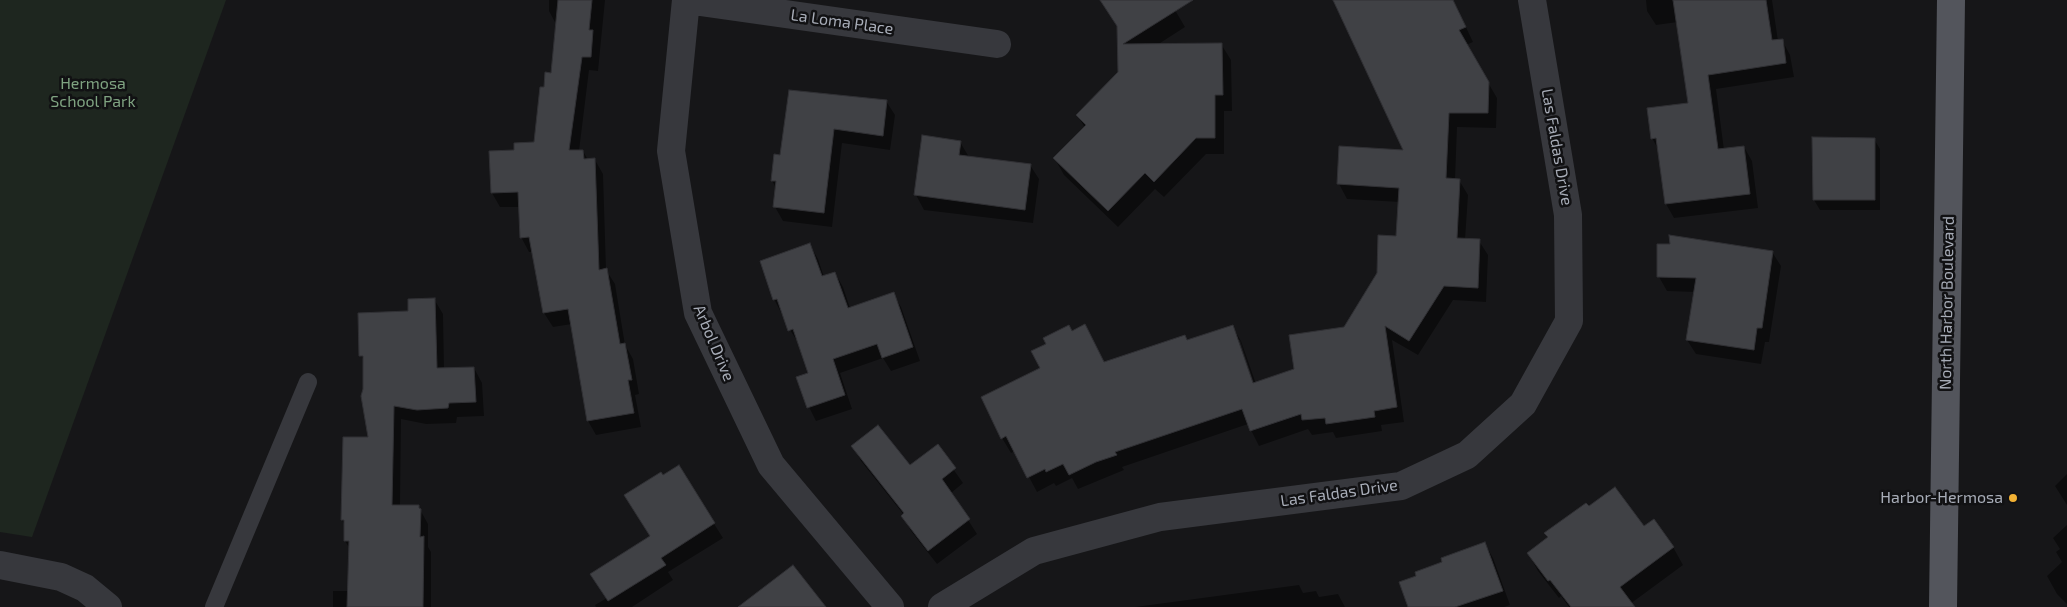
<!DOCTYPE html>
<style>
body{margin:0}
canvas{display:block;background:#161618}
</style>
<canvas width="2067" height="607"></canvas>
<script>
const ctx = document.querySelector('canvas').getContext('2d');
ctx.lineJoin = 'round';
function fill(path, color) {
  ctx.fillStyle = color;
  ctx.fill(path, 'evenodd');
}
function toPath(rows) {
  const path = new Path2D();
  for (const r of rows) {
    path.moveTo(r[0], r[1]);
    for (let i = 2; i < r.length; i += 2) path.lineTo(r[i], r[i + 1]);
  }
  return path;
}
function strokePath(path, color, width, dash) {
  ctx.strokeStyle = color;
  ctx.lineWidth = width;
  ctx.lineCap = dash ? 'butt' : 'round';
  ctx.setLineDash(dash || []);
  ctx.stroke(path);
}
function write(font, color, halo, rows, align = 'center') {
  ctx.font = font + ' "Exo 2",sans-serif';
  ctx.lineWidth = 5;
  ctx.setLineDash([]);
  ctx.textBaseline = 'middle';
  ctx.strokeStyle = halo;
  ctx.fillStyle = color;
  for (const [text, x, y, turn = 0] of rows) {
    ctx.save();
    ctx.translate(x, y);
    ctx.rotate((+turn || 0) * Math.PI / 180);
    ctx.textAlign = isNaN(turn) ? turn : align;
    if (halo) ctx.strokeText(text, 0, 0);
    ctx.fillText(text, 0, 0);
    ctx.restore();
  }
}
const green = toPath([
 [0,0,226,0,32,537,0,532]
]);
const shadow = toPath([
 [549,0,605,0,598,71,589,70,579,151,583,151,588,160,595,160,603,174,606,270,615,284,625,345,633,359,639,394,635,395,641,427,596,435,588,421,572,324,553,327,544,313,533,252,529,252,521,237,520,207,500,207,492,193,490,152,516,151,535,143,545,89,552,74,557,26,549,11],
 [1102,0,1169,0,1185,27,1157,45,1221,44,1231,60,1232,111,1224,111,1224,154,1206,154,1164,197,1155,189,1118,227,1064,175,1055,159,1085,128,1078,116,1119,72,1118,27],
 [1354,0,1453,0,1473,42,1466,45,1497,98,1496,128,1457,127,1455,180,1459,180,1468,195,1465,240,1479,241,1488,255,1486,302,1453,300,1418,355,1392,340,1404,422,1381,425,1382,431,1336,438,1333,432,1312,435,1308,429,1259,446,1248,424,1122,467,1124,470,1078,489,1072,478,1056,486,1054,483,1037,492,1015,451,1011,453,1002,438,1042,369,1071,332,1104,363,1187,341,1232,326,1241,341,1256,384,1296,370,1344,328,1378,274,1397,238,1400,202,1347,199,1339,184,1405,151],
 [1237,340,1240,340,1256,389,1254,390],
 [1646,0,1772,0,1778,41,1782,40,1790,55,1794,77,1716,89,1724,150,1744,147,1752,161,1758,208,1674,218,1666,204,1659,151,1652,138,1690,104,1678,22,1656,25,1647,11],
 [886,101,895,115,890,150,842,143,832,227,783,221,775,207,777,189,772,181,781,156],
 [1874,139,1880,149,1880,210,1820,210,1814,200],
 [960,142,969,157,1030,165,1039,179,1033,223,924,210,916,195],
 [810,245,818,259,824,277,835,273,843,287,850,308,893,294,901,307,920,361,891,371,883,358,840,373,852,409,816,421,809,407,809,374,799,344,790,330,774,299],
 [1658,245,1772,252,1781,266,1769,342,1765,342,1761,364,1696,354,1687,340,1695,292,1667,291,1659,277],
 [434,299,443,314,444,369,474,368,482,383,484,416,457,417,456,423,426,424,401,419,400,506,418,506,428,524,428,547,431,552,431,607,333,607,333,591,349,591,350,549,345,541,345,526,342,520,344,438,369,438,364,389,364,362,361,355,409,312],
 [853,446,910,467,937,446,963,483,951,493,977,534,937,564,911,531,903,516,904,515,861,461],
 [678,467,723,538,668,572,673,580,632,607,596,607,595,605,607,598,651,537,663,476],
 [2067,474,2067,505,2055,486],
 [1589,508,1644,528,1673,547,1683,565,1626,607,1569,607,1561,596,1559,598,1538,571,1528,553],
 [2067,525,2067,604,2057,594,2047,576,2062,562,2056,552,2060,549,2053,538],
 [1485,544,1493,558,1510,605,1504,607,1409,607,1417,577],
 [1299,585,1303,593,1316,591,1319,597,1338,594,1345,607,1135,607]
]);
const building = toPath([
 [558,0,592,0,589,30,593,30,591,57,582,57,569,150,583,150,584,159,595,158,599,270,607,268,620,344,625,343,632,380,628,380,634,413,587,421,568,309,543,313,529,237,520,238,518,192,491,193,489,151,514,150,514,143,534,142,540,87,544,87,545,72,551,73,558,0],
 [1100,0,1193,0,1123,44,1222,43,1223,95,1215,95,1215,138,1196,138,1154,182,1145,173,1108,211,1053,158,1086,125,1076,115,1118,72,1117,26,1100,0],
 [1333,0,1453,0,1466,27,1459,30,1489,82,1488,113,1449,113,1446,178,1460,179,1457,238,1480,239,1478,288,1444,286,1409,341,1385,326,1397,407,1374,411,1375,417,1326,424,1325,418,1302,420,1301,414,1250,431,1242,409,1115,452,1117,455,1096,462,1069,475,1063,464,1046,472,1045,469,1027,478,1006,436,1001,439,981,397,1040,368,1031,351,1046,344,1043,338,1069,325,1072,331,1085,324,1104,362,1185,335,1187,340,1233,325,1253,383,1294,369,1289,335,1344,327,1377,273,1378,235,1396,236,1399,188,1337,184,1339,146,1403,150,1333,0],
 [1673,0,1766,0,1772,40,1783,39,1786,63,1708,75,1718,149,1744,146,1750,194,1665,204,1656,138,1651,139,1647,108,1688,103,1673,0],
 [789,90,887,100,883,136,834,129,824,213,773,207,776,181,771,181,774,154,780,155,789,90],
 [922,135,961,141,959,155,1031,164,1025,210,914,195,922,135],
 [1812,137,1875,138,1875,200,1813,200,1812,137],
 [1669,235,1773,251,1762,328,1757,328,1754,350,1686,340,1696,278,1657,277,1657,244,1670,244,1669,235],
 [810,243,822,276,835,272,848,308,894,292,913,347,882,358,877,344,833,359,845,395,807,408,796,377,808,373,793,329,788,331,777,299,773,300,760,261,810,243],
 [435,298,437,368,474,367,476,402,449,403,448,408,417,410,394,406,392,505,419,505,419,508,421,509,420,537,424,536,423,607,347,607,349,541,344,541,344,520,341,520,343,437,368,437,361,396,363,389,363,356,359,356,358,313,408,311,408,299,435,298],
 [878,425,910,465,938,444,956,468,942,479,970,519,928,551,901,516,904,513,851,446,878,425],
 [679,465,715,523,661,558,666,565,608,601,590,574,650,536,624,495,661,472,663,475,679,465],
 [1615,487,1644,526,1654,519,1674,547,1620,587,1635,607,1571,607,1550,580,1548,581,1527,553,1548,537,1544,533,1586,503,1589,506,1615,487],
 [1485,542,1503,591,1455,607,1408,607,1399,582,1416,576,1415,572,1442,562,1441,558,1485,542],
 [793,565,826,607,738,607,793,565]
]);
const service = toPath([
 [214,607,308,382]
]);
const minor = toPath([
 [686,0,671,151,698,313,771,465,890,607],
 [686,0,997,44],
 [942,607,1034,551,1160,517,1401,486,1467,455,1523,404,1569,321,1568,215,1532,0]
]);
const tertiary = toPath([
 [0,565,61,577,85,588,108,607]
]);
const primary = toPath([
 [1943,607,1951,0]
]);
const markers = [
 [2013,498,5,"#f2b134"]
];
const streetNames = [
 ["La Loma Place",842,22,8],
 ["Las Faldas Drive",1557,147,80],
 ["North Harbor Boulevard",1947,303,-89],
 ["Arbol Drive",714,343,67],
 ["Las Faldas Drive",1339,493,-8]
];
const parkNames = [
 ["Hermosa",93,84],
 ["School Park",93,102]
];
const poiNames = [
 ["Harbor-Hermosa",2003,498]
];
fill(green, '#1e261f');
fill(shadow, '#0007');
fill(building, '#404145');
strokePath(building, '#303034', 1);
strokePath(service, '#37383d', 18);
strokePath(minor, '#37383d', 28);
strokePath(tertiary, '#37383d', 28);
strokePath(primary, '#53555c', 28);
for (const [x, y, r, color] of markers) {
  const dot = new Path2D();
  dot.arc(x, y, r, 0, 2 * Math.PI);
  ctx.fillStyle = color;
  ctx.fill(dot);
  strokePath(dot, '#111113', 2);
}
write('16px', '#a8adb8', '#111113', streetNames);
write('16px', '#7fa381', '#111113', parkNames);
write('16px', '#a8adb8', '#111113', poiNames, 'right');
</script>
